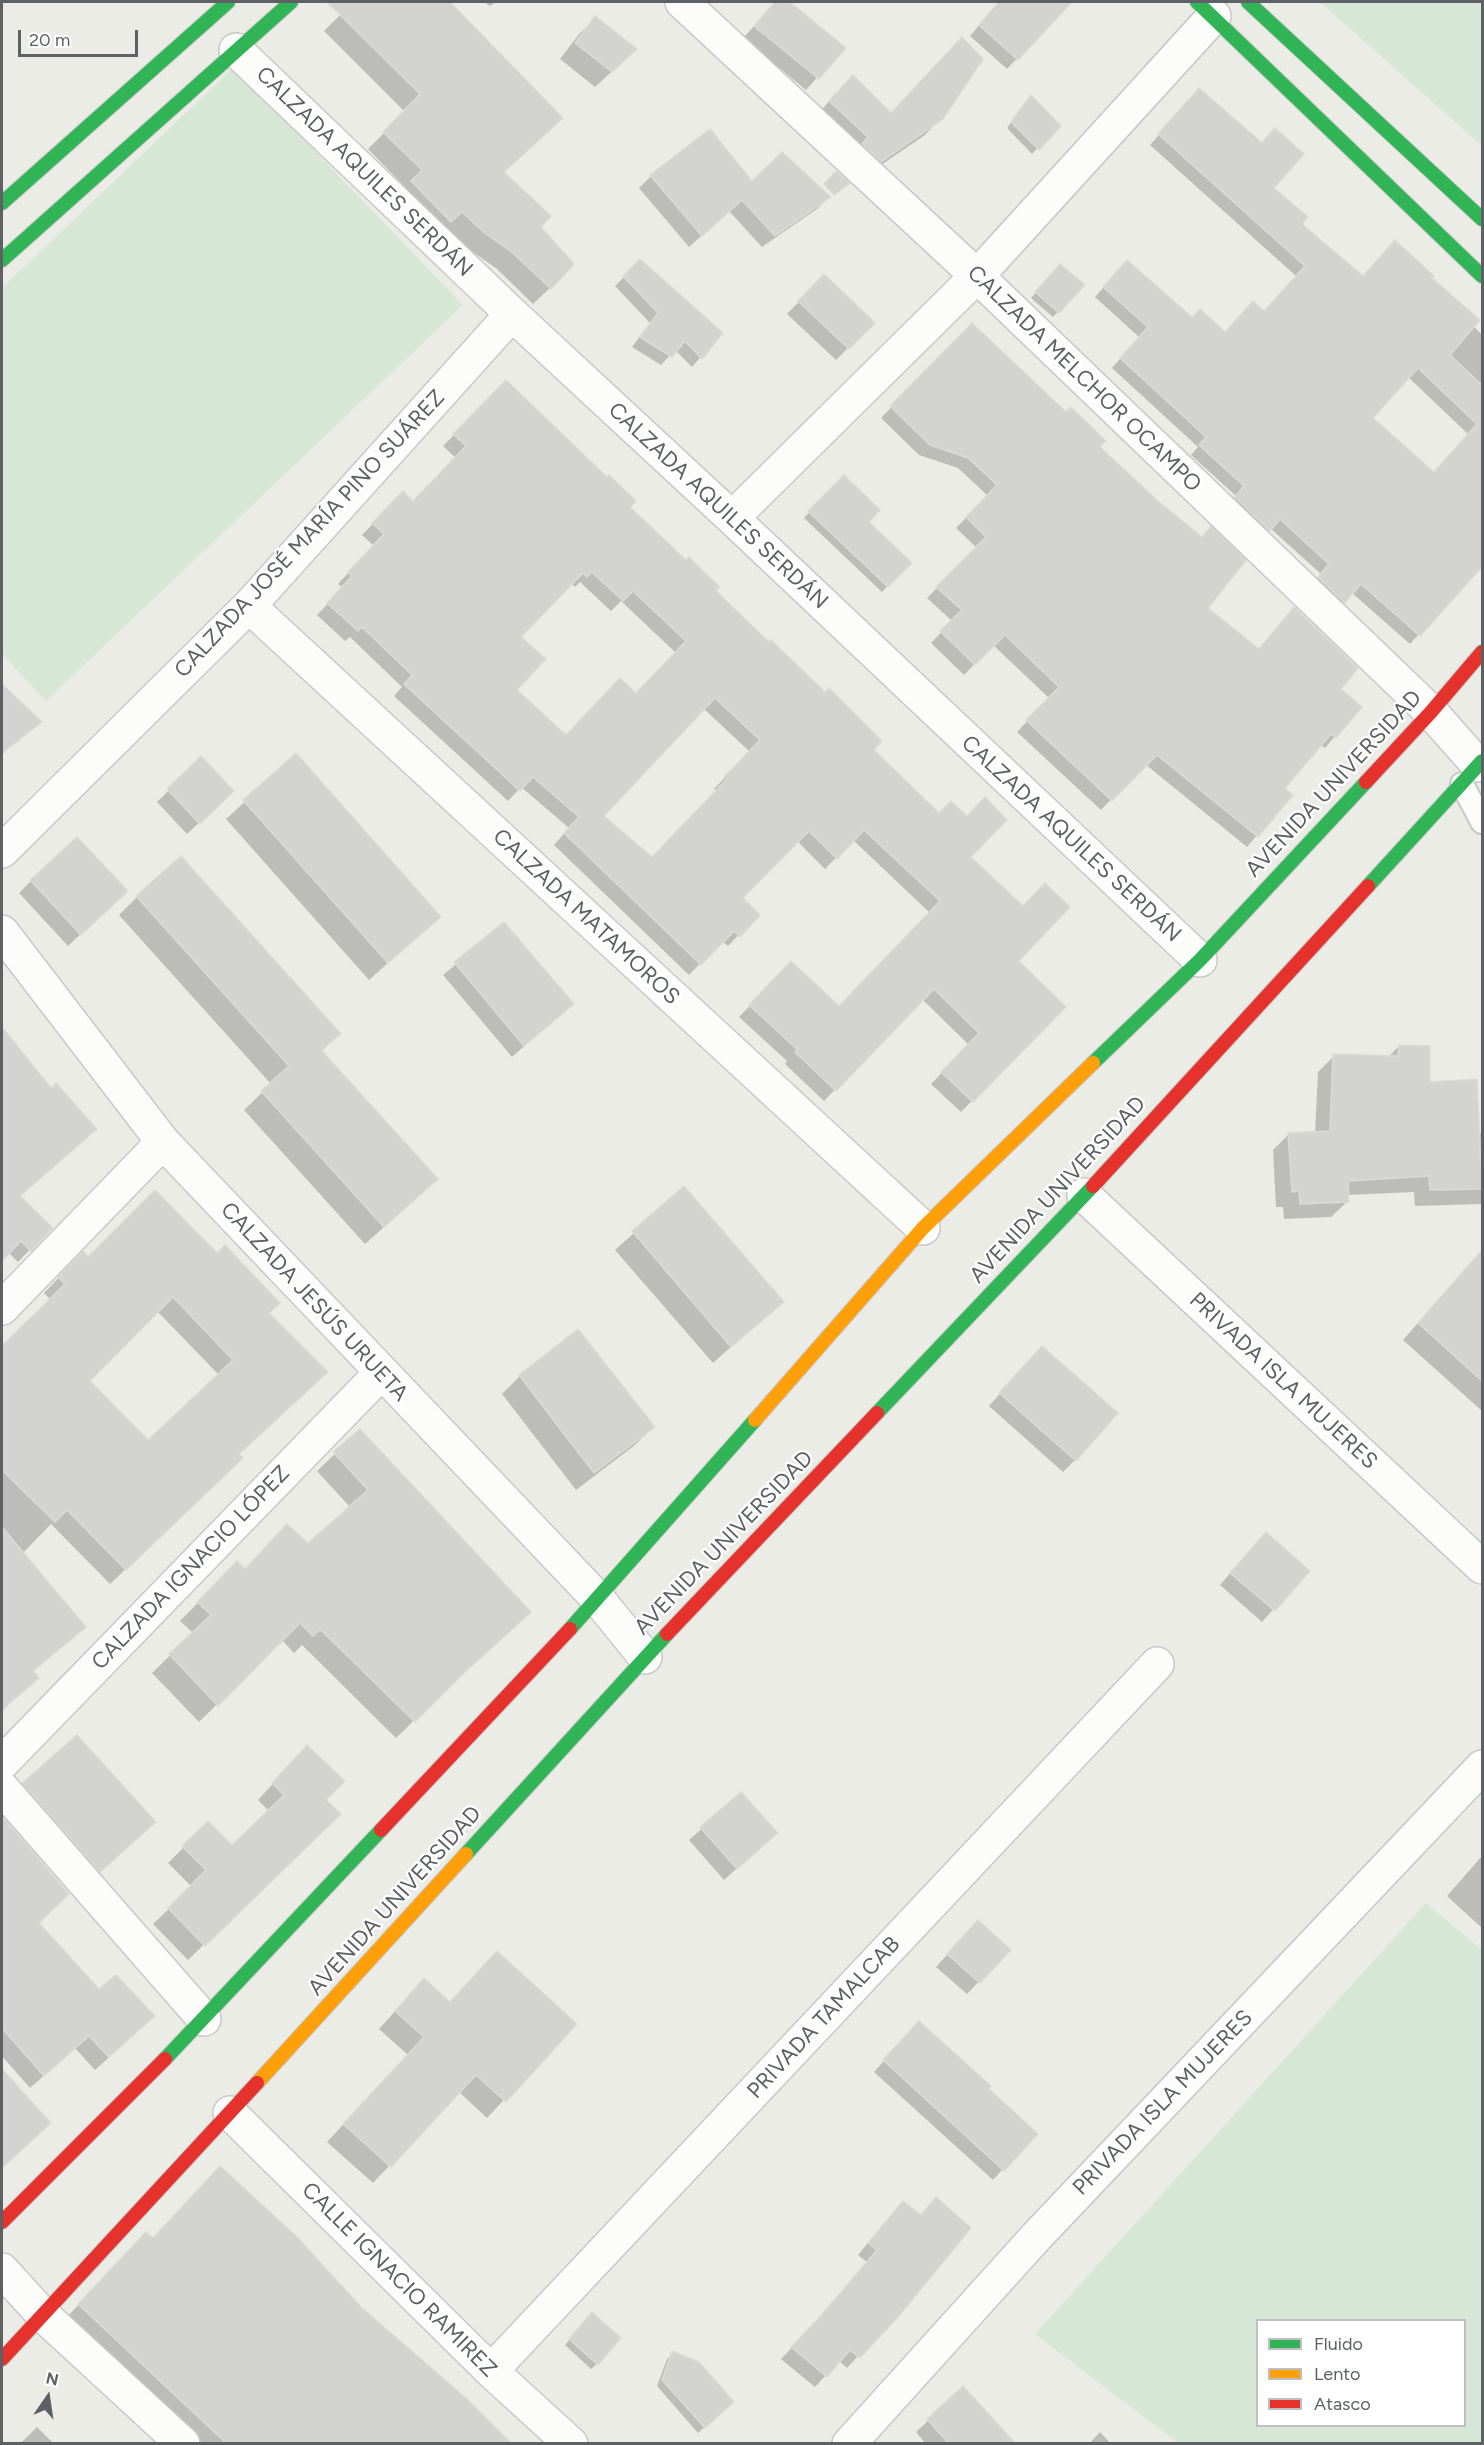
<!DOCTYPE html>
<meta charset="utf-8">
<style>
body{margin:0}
#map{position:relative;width:1484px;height:2445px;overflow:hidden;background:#ecece7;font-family:Figtree,sans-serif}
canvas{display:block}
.frame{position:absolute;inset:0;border:3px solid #5d6064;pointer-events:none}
.legend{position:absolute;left:1256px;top:2319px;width:210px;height:108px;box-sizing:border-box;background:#fff;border:2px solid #bebfc1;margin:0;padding:8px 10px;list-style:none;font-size:18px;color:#5d6064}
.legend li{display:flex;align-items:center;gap:12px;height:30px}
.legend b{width:30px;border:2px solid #bebfc1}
.north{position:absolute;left:18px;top:2367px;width:60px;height:60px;-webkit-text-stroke:4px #fff;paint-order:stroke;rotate:13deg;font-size:16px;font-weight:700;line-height:24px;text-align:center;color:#5d6064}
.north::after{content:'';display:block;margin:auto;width:21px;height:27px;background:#5d6064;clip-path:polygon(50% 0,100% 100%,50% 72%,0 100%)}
.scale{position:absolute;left:18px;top:30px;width:120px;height:27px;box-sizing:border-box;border:3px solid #5d6064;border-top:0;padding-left:8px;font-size:18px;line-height:21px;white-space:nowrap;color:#5d6064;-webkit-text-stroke:4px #fff;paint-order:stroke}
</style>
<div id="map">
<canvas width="1484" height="2445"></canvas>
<div class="frame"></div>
<ul class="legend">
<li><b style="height:8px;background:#30b455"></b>Fluido</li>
<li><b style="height:8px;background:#ff9f0a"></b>Lento</li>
<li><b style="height:8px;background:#e5322d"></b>Atasco</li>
</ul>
<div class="north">N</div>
<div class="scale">20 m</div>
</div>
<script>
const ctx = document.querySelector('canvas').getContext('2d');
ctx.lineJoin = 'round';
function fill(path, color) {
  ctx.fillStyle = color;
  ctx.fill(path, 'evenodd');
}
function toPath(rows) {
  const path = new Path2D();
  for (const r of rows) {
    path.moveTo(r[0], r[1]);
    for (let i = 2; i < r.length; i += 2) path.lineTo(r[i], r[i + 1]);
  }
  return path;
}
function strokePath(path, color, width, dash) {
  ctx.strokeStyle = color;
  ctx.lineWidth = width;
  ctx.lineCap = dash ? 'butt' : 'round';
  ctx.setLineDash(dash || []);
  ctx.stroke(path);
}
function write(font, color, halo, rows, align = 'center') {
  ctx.font = font + ' Figtree,sans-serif';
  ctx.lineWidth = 4.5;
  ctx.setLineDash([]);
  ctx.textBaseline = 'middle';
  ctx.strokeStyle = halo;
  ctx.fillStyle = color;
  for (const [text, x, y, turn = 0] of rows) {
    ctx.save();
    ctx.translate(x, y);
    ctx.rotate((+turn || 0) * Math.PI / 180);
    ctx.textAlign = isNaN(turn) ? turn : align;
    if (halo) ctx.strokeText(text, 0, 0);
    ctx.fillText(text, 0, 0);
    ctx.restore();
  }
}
const green = toPath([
 [1320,2,1482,2,1482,146],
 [234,67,463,305,46,701,2,654,2,288],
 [1426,1903,1482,1950,1482,2443,1178,2443,1035,2334],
 [1258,2320,1464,2320,1464,2426,1258,2426]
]);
const shadow = toPath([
 [353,2,448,2,561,118,503,173,539,227,550,288,533,304,497,269,470,250,444,227,396,198,406,188,368,149,405,112,324,31],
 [484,2,496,2,490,6],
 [776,2,787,2,843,48,806,90,743,38],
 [999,2,1070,2,1007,69,970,36],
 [595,18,619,65,595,87,560,59,579,34],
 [837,93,890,115,941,118,925,135,865,176,814,118],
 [1190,100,1272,188,1300,224,1362,277,1430,278,1482,335,1482,565,1410,644,1352,593,1334,611,1310,588,1321,574,1270,528,1259,539,1226,508,1236,496,1191,455,1198,447,1112,368,1139,337,1095,297,1118,271,1192,319,1225,333,1264,312,1296,276,1150,145],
 [1408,377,1468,434,1433,473,1371,419],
 [1025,103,1058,126,1032,154,1007,128],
 [710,131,752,183,829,197,817,209,762,247,729,211,689,247,639,188,651,176],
 [640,261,721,333,692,367,675,350,661,365,632,347,650,323,615,286],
 [1060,266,1082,285,1053,317,1031,298],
 [824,276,873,323,836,360,787,314],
 [972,325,1097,447,1205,608,1258,650,1294,609,1338,690,1360,707,1325,748,1320,744,1283,788,1291,795,1247,847,1145,764,1101,810,1017,732,1049,698,993,645,964,675,931,643,952,621,927,598,977,548,956,528,988,496,958,468,919,455,881,418],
 [506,382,871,750,969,857,1017,961,1064,1007,961,1112,931,1084,969,1045,922,999,824,1101,785,1064,787,1061,739,1017,791,963,839,1008,930,913,853,840,825,869,797,841,741,898,758,915,728,946,722,941,689,975,554,845,569,828,521,787,508,801,394,696,402,687,350,637,345,641,317,615,343,588,338,584,374,546,362,535,403,493,413,503,456,458,443,446],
 [580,582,611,611,621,601,676,653,636,695,565,737,515,690,519,637,571,583,575,587],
 [703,708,750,752,714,789,717,791,652,859,602,816],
 [844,477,867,522,910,563,882,592,804,518],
 [2,686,40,722,2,754],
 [296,755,439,917,369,980,226,819],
 [201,759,220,803,187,834,157,802],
 [31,881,114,903,68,946,19,893],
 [137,897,339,1034,321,1052,418,1197,365,1244,244,1110,271,1084,119,915],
 [504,924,572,1004,512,1057,443,975],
 [2,1029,51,1090,83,1141,19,1197,51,1228,18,1262,8,1252,2,1259],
 [1399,1046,1429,1083,1482,1135,1482,1204,1415,1206,1414,1192,1347,1195,1348,1201,1331,1217,1284,1219,1283,1207,1276,1207,1273,1150,1289,1134,1315,1133,1318,1072,1334,1056,1388,1057],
 [684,1188,782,1301,713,1363,615,1250],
 [1482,1250,1482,1411,1403,1340],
 [88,1259,268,1313,237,1455,226,1473,110,1584,51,1524,22,1554,83,1627,33,1672,37,1678,2,1711,2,1348,51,1300,44,1293,68,1268],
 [157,1311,219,1375,148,1442,88,1381],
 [578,1331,653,1427,635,1445,576,1490,502,1394,520,1376],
 [1030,1360,1075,1460,1063,1472,989,1406],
 [359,1431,443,1692,396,1738,302,1645,294,1653,282,1640,199,1722,152,1673,193,1633,180,1621,237,1563,244,1571,308,1545,350,1507,317,1471],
 [1254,1546,1308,1571,1262,1622,1220,1585],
 [292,1763,324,1800,323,1829,188,1960,153,1924,192,1887,168,1863,208,1823,232,1847,269,1811,258,1800],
 [23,1784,154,1822,82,1889,6,1802],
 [741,1794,776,1833,724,1880,689,1840],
 [2,1818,67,1894,37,1923,99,1991,139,2030,95,2070,75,2048,30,2088,2,2056,2,2030,11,2022,2,2013],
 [1482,1856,1482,1928,1447,1896],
 [966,1934,1009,1950,967,1994,936,1967],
 [407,1998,575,2024,487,2118,459,2092,373,2183,327,2142,408,2055,379,2029],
 [909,2033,1003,2169,993,2180,874,2072],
 [5,2075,37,2135,2,2167,2,2078],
 [936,2199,934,2273,847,2368,839,2361,815,2387,781,2359,807,2332,867,2262,858,2255,892,2214,903,2203,920,2216],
 [152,2240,361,2309,510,2444,200,2444,66,2318,133,2247],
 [587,2320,597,2364,591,2369,565,2345],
 [673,2353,727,2407,698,2433,657,2386,667,2359],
 [963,2388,1014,2444,926,2444,916,2432],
 [37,2427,54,2444,20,2444],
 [1100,2432,1111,2444,1089,2444]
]);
const building = toPath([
 [327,2,450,2,563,118,504,172,551,216,541,227,574,264,551,289,513,253,486,234,462,212,451,222,411,181,422,170,383,132,420,94,327,2],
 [775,2,790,2,846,48,819,79,754,26,775,2],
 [999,2,1072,2,1018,60,979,25,999,2],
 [595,16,637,49,612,72,575,43,595,16],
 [962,37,983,59,943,119,881,162,862,144,868,137,829,101,853,75,891,113,962,37],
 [1199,88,1262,143,1275,128,1304,154,1274,188,1308,217,1302,224,1363,276,1395,240,1434,276,1432,278,1480,320,1450,355,1482,385,1482,567,1420,636,1361,584,1345,603,1318,577,1329,564,1280,519,1270,531,1235,497,1244,486,1199,445,1206,437,1120,358,1148,327,1103,287,1127,260,1192,317,1200,309,1225,332,1253,301,1264,311,1305,266,1158,134,1199,88],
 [1418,368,1477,424,1434,472,1373,418,1418,368],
 [1031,95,1061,126,1039,150,1011,122,1031,95],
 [710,129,752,181,782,152,831,197,775,236,742,200,702,236,650,175,710,129],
 [836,171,850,183,834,195,824,184,836,171],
 [640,259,723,333,702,359,685,341,672,357,640,337,658,313,623,276,640,259],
 [1060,264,1085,285,1059,313,1035,292,1060,264],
 [824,274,875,323,849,349,798,301,824,274],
 [972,323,1066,412,1071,407,1106,441,1100,447,1159,502,1202,537,1211,526,1246,560,1208,608,1259,649,1294,607,1358,668,1341,689,1362,707,1336,738,1331,734,1285,788,1293,795,1258,837,1157,755,1112,801,1026,720,1059,687,1005,635,975,665,940,631,962,610,936,587,986,537,966,517,997,485,968,458,930,445,890,406,972,323],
 [506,380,607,477,609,475,636,501,630,507,686,560,689,557,708,576,720,587,716,591,769,642,771,640,825,692,829,688,882,741,874,750,939,813,951,801,967,816,985,797,1007,820,971,857,1023,906,1045,883,1070,907,1019,961,1066,1007,973,1102,941,1072,979,1033,934,989,836,1091,795,1052,797,1049,749,1005,791,961,839,1006,940,901,864,830,837,859,809,831,743,898,760,915,740,937,734,931,701,965,564,833,579,817,533,777,520,791,404,684,412,675,362,627,358,631,327,603,352,576,348,572,384,534,372,523,403,491,413,501,466,446,453,434,506,380],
 [592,572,623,601,633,591,686,641,636,693,620,678,566,735,517,690,546,659,521,637,583,573,587,577,592,572],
 [715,698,760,740,724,777,727,779,652,857,604,816,715,698],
 [844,475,880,510,869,522,912,563,888,587,808,511,844,475],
 [2,684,42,722,2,753,2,684],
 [296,753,441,917,388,963,243,800,296,753],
 [201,756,234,791,200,824,167,789,201,756],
 [77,837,128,891,81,935,30,880,77,837],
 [181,856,341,1034,321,1050,438,1179,384,1227,261,1091,289,1066,136,896,181,856],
 [504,922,574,1004,524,1046,454,962,504,922],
 [2,1027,51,1088,56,1083,97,1129,20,1196,53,1228,31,1251,21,1241,2,1261,2,1027],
 [1399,1045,1430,1046,1430,1082,1477,1079,1482,1189,1430,1190,1429,1176,1348,1181,1349,1202,1300,1204,1299,1191,1292,1192,1288,1133,1330,1131,1333,1054,1398,1056,1399,1045],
 [684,1186,784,1302,731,1347,632,1231,684,1186],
 [155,1190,217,1253,225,1245,280,1303,269,1313,328,1372,239,1454,243,1458,126,1570,67,1510,55,1522,2,1470,2,1346,65,1284,58,1277,83,1251,88,1257,155,1190],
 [173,1297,233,1360,148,1440,90,1381,173,1297],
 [1482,1250,1482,1381,1418,1323,1482,1250],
 [578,1329,655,1427,594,1473,519,1375,578,1329],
 [1042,1346,1118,1413,1076,1461,999,1393,1042,1346],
 [360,1429,531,1612,463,1674,415,1722,320,1629,313,1636,300,1623,218,1706,169,1654,211,1615,197,1602,237,1561,245,1569,287,1524,308,1543,368,1490,333,1452,360,1429],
 [2,1527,86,1627,33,1671,39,1678,2,1710,2,1527],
 [1266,1532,1310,1571,1275,1611,1230,1573,1266,1532],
 [77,1735,156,1822,100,1872,22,1783,77,1735],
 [307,1745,345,1781,326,1800,341,1814,205,1946,168,1908,206,1870,182,1846,208,1821,232,1845,284,1795,272,1783,307,1745],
 [741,1792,778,1833,737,1869,700,1827,741,1792],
 [2,1816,69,1894,39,1923,99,1989,116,1975,155,2016,109,2057,89,2036,44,2076,2,2028,2,1816],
 [978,1920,1011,1950,980,1983,947,1954,978,1920],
 [497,1951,577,2024,506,2102,476,2075,391,2167,343,2124,424,2037,395,2011,424,1978,450,2002,497,1951],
 [919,2021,991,2086,989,2089,1038,2134,1004,2171,883,2060,919,2021],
 [2,2069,51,2123,2,2168,2,2069],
 [220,2166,298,2238,362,2308,467,2399,512,2444,227,2444,78,2304,146,2232,153,2238,220,2166],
 [936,2197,971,2228,898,2317,860,2358,850,2350,827,2377,791,2347,818,2319,877,2250,868,2243,903,2201,921,2215,936,2197],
 [592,2312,621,2338,598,2365,569,2339,592,2312],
 [672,2351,699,2362,734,2402,705,2428,662,2380,672,2351],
 [963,2386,1016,2444,949,2444,927,2419,963,2386]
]);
const lane = toPath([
 [1462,784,1482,822]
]);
const street = toPath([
 [682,2,977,276,1431,712,1478,765],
 [236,50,512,314,732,518,1200,960],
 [732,518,977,276,1214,16],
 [249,606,923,1228],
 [2,851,249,606,512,314],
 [2,932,163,1142,598,1599,645,1657],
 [1084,1195,1482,1567],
 [2,1308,163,1142],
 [2,1763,381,1373],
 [2,1788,204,2019],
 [230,2113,491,2371,571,2444],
 [2,2270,43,2315,183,2444],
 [491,2371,1157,1664],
 [849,2444,1036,2237,1482,1767]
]);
const fast = toPath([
 [1197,2,1482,276],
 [1248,2,1482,219],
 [2,203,228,2],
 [2,260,291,2],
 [1368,886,1482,761],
 [1093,1063,1200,960,1366,782],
 [877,1413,1093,1186],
 [570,1629,755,1420],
 [466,1854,667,1634],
 [165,2059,381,1830]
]);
const slow = toPath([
 [755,1420,923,1228,1093,1063],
 [257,2083,466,1854]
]);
const jam = toPath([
 [1366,782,1431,712,1482,652],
 [1093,1186,1368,886],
 [667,1634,877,1413],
 [381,1830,570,1629],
 [2,2222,165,2059],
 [2,2359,257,2083]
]);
const streetNames = [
 ["CALZADA AQUILES SERDÁN",364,172,44],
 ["CALZADA MELCHOR OCAMPO",1084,379,44],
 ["CALZADA AQUILES SERDÁN",718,506,43],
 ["CALZADA JOSÉ MARÍA PINO SUÁREZ",310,534,-47],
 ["AVENIDA UNIVERSIDAD",1334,784,-47],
 ["CALZADA AQUILES SERDÁN",1071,839,43],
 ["CALZADA MATAMOROS",586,917,43],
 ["AVENIDA UNIVERSIDAD",1058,1190,-47],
 ["CALZADA JESÚS URUETA",314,1302,47],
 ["PRIVADA ISLA MUJERES",1283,1381,43],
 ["AVENIDA UNIVERSIDAD",724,1543,-46],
 ["CALZADA IGNACIO LÓPEZ",191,1568,-46],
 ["AVENIDA UNIVERSIDAD",395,1901,-48],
 ["PRIVADA TAMALCAB",824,2018,-47],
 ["PRIVADA ISLA MUJERES",1163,2103,-46],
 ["CALLE IGNACIO RAMIREZ",399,2280,45]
];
fill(green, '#d6e8d5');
fill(shadow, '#0003');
fill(building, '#d3d3d0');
strokePath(building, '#dbdad6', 1.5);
strokePath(lane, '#c8c8c8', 26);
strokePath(street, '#c8c8c8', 36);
strokePath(fast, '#c7c8c8', 16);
strokePath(slow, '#c7c8c8', 16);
strokePath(jam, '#c7c8c8', 16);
strokePath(lane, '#fcfcfb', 22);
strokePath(street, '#fcfcfb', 33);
strokePath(fast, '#30b455', 14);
strokePath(slow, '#ff9f0a', 14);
strokePath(jam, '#e5322d', 14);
write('22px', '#5d6064', '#fff', streetNames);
</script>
